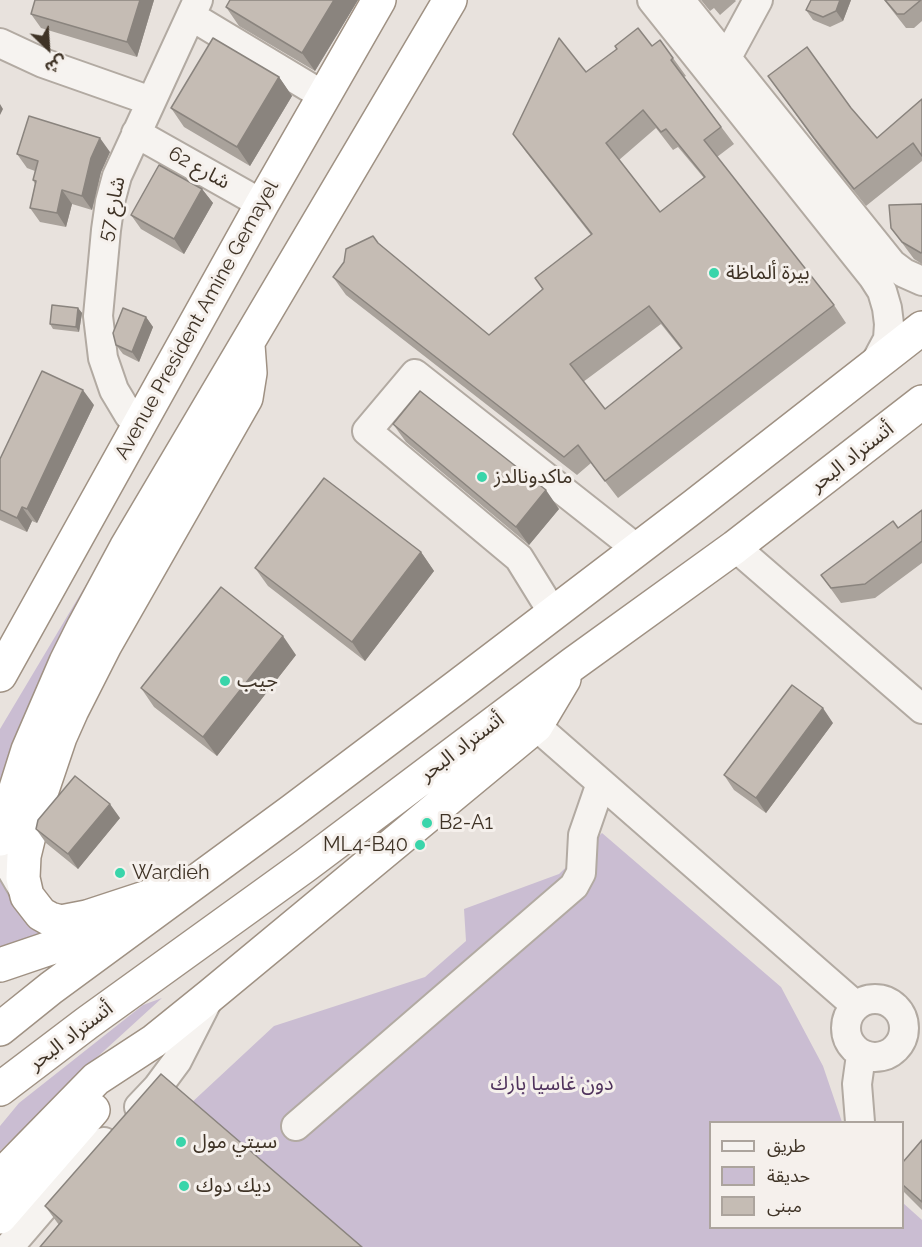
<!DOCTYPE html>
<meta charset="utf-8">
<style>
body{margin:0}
#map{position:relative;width:922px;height:1247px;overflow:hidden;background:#e8e2dd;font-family:Raleway,"Noto Sans Arabic",sans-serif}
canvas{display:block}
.legend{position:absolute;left:709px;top:1121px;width:195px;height:108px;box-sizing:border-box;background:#f5f0ec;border:2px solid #aca49d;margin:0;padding:8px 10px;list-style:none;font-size:18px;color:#3f3326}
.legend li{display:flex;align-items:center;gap:12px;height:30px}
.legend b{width:30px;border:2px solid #aca49d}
.north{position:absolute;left:18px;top:18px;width:60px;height:60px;-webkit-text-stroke:4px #f5f0ec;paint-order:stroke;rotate:155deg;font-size:16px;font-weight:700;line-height:24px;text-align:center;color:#3f3326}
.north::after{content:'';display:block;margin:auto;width:21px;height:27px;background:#3f3326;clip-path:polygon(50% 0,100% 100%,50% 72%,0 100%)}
</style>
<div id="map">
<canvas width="922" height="1247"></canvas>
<ul class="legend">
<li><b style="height:8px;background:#f6f3f0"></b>طريق</li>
<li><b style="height:16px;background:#cabdd2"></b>حديقة</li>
<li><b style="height:16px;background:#c5bcb4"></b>مبنى</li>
</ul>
<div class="north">ش</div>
</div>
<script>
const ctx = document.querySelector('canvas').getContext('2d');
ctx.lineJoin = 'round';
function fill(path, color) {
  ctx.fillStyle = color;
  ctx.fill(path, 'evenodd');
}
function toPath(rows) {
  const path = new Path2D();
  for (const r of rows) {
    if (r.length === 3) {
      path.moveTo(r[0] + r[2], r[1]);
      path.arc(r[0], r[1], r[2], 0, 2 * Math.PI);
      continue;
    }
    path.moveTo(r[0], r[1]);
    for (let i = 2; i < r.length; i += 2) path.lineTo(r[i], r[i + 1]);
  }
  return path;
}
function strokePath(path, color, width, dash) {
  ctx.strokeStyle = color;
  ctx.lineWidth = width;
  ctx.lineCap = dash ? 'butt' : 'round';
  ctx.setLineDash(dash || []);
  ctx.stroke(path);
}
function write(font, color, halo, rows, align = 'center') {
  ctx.font = font + ' Raleway,"Noto Sans Arabic",sans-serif';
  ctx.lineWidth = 6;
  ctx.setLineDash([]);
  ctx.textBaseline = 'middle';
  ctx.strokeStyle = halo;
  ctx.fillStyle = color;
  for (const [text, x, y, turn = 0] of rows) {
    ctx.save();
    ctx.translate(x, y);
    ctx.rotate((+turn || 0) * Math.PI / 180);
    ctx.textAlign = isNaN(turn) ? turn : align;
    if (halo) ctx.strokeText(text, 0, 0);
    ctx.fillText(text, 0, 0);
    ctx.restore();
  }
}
const green = toPath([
 [93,573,77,607,0,807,0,729],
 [602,833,781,987,823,1066,842,1122,710,1122,710,1228,902,1228,903,1203,922,1220,922,1247,358,1247,189,1105,274,1026,425,977,466,941,464,909,559,874],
 [0,869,54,931,0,952],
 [162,998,83,1070,0,1151,0,1126,19,1103,143,1005]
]);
const minor = toPath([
 [652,0,873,277,882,291,887,308,889,324,888,339,873,367],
 [680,0,892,264,904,273,922,281],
 [191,16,324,96],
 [0,43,43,63,151,101],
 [719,72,758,0],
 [136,133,262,204],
 [138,425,129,415,114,390,103,358,98,316,106,230,110,202,117,176,198,0],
 [735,547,922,709],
 [553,613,519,558,367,431,415,374,637,549],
 [536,726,855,1005],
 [0,850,27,896],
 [875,1028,29],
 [139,1107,157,1088,177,1061,209,998],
 [860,1122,857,1084,861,1055],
 [296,1126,574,886,581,873,583,835,601,783],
 [9,1247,64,1183,104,1142]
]);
const highway = toPath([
 [0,675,262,204,379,0],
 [0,839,28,750,66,662,84,626,126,548,450,0],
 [157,894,87,917,61,922,50,919,41,914,27,896,23,878,24,856,35,811,60,737,72,710,105,645,246,398,250,373,248,345],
 [0,965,59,945,100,926],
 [0,1029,51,988,292,811,458,686,694,506,922,328],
 [0,1089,87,1023,306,865,573,664,735,547,922,402],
 [0,1177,96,1079,154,1041,211,995,536,726,564,679],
 [0,1217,93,1110]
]);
const wall = toPath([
 [154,0,137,57,41,28,31,14],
 [358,0,315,71,239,26,226,7],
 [701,0,735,0,736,1,720,15,714,8,710,11],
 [851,0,843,21,830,27,813,20,806,10],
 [884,0,922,0,922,21,914,28,906,28],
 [652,46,673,58,686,76,684,77,734,144,717,157,834,305,846,323,618,498,591,463,577,475,346,295,333,277,378,243,489,335,543,289,535,278,591,235,526,152,513,134,586,72],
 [656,128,673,150,678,147,704,178,660,212,619,160],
 [661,324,681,349,605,409,583,382],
 [768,76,851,108,877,138,922,99,922,161,866,206,825,155],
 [279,77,292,96,250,166,184,127,171,108],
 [110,152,101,172,92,210,72,204,66,227,40,222,30,208,35,184,33,180,35,171,27,168,17,154],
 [202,189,213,203,184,254,141,229,131,215],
 [922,204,922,264,914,259,891,228],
 [78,308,82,313,79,332,53,329,50,324],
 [146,317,153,327,139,362,123,354,116,345],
 [94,405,37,523,32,521,27,532,0,520,0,459],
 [393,424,559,509,529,545,406,442],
 [922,510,922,563,875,598,841,603,821,575,898,528],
 [421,552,434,571,365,661,268,586,255,568],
 [296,655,217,756,154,707,141,688],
 [833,723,766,813,734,790,724,775],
 [120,818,78,869,46,843,36,829],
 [922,1140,922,1210,903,1191,903,1162],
 [45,1206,362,1247,59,1225]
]);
const shadedWall = toPath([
 [140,0,154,0,137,57,127,42],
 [334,0,358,0,315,71,302,53],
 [840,0,851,0,843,21,836,11],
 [279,77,292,96,250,166,237,147],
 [0,104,3,109,0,115],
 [100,138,110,152,101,172,92,210,82,196,91,158],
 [202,189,213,203,184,254,174,239],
 [62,190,72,204,66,227,57,213],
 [78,308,82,313,79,332,76,327],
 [146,317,153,327,139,362,132,352],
 [83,390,94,405,37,523,27,509],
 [546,490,559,509,529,545,516,527],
 [22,507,32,521,27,532,17,518],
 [421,552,434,571,365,661,352,642],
 [283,636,296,655,217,756,203,737],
 [823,708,833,723,766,813,756,798],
 [110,804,120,818,78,869,68,854]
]);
const building = toPath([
 [35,0,140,0,127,42,31,14,35,0],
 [230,0,334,0,302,53,226,7,230,0],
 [811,0,840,0,836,11,823,17,806,10,811,0],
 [885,0,921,0,904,14,897,14,885,0],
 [638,28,652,46,660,40,673,58,671,60,721,127,704,140,834,305,605,481,578,445,564,457,333,277,344,262,346,249,373,236,378,243,489,335,543,289,535,278,592,234,513,134,559,38,586,72,617,49,615,46,638,28],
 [643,110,661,132,666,129,705,177,660,212,606,143,643,110],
 [649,306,682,348,605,409,570,364,649,306],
 [213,38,279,77,237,147,171,108,213,38],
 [807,47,851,108,877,138,922,99,922,156,913,143,854,189,814,138,768,76,807,47],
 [29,116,100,138,91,158,82,196,62,190,57,213,30,208,36,181,33,180,38,161,17,154,29,116],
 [159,165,202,189,174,239,131,215,159,165],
 [922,204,922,252,921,253,902,242,891,228,889,205,922,204],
 [52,305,78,308,76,327,50,324,52,305],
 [123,308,146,317,132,352,116,345,113,333,123,308],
 [42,371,83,390,27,509,22,507,17,518,0,510,0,459,42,371],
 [420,391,546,490,516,527,393,424,420,391],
 [324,478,421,552,352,642,255,568,324,478],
 [922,510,922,541,865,584,831,588,821,575,893,521,898,528,922,510],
 [221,587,283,636,203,737,141,688,221,587],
 [792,685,823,708,756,798,724,775,792,685],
 [75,776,110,804,68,854,36,829,38,820,75,776],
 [161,1074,362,1247,40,1247,62,1221,45,1206,161,1074],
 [922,1140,922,1202,903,1185,903,1162,922,1140]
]);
const markers = [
 [714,273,6,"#39d5aa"],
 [482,477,6,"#39d5aa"],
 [225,681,6,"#39d5aa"],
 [427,823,6,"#39d5aa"],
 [420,845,6,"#39d5aa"],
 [120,873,6,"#39d5aa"],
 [181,1142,6,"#39d5aa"],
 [184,1186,6,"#39d5aa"]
];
const streetNames = [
 ["شارع 62",199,168,29],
 ["شارع 57",112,209,-78],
 ["Avenue President Amine Gemayel",197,320,-61],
 ["أتستراد البحر",852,457,-38],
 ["أتستراد البحر",462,747,-37],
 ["أتستراد البحر",71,1036,-37]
];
const poiNames = [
 ["بيرة ألماظة",726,273],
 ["ماكدونالدز",494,477],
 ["جيب",237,681],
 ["B2-A1",439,823],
 ["ML4-B40",408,845,"right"],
 ["Wardieh",132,873],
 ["سيتي مول",193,1142],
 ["ديك دوك",196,1186]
];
const parkNames = [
 ["دون غاسيا بارك",552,1084]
];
fill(green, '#cabdd2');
strokePath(minor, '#b2aaa2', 32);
strokePath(highway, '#9f9183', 36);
strokePath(minor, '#f6f3f0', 28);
strokePath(highway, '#fff', 33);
fill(wall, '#a9a29b');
fill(shadedWall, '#8a847e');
fill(building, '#c5bcb4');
strokePath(building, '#8a847e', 1.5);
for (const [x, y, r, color] of markers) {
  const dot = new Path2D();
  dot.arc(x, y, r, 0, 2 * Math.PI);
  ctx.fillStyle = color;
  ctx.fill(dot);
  strokePath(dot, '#f5f0ec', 2);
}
write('20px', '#3f3326', '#f5f0ec', streetNames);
write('20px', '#3f3326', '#f5f0ec', poiNames, 'left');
write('20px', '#4f325c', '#f5f0ec', parkNames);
</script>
